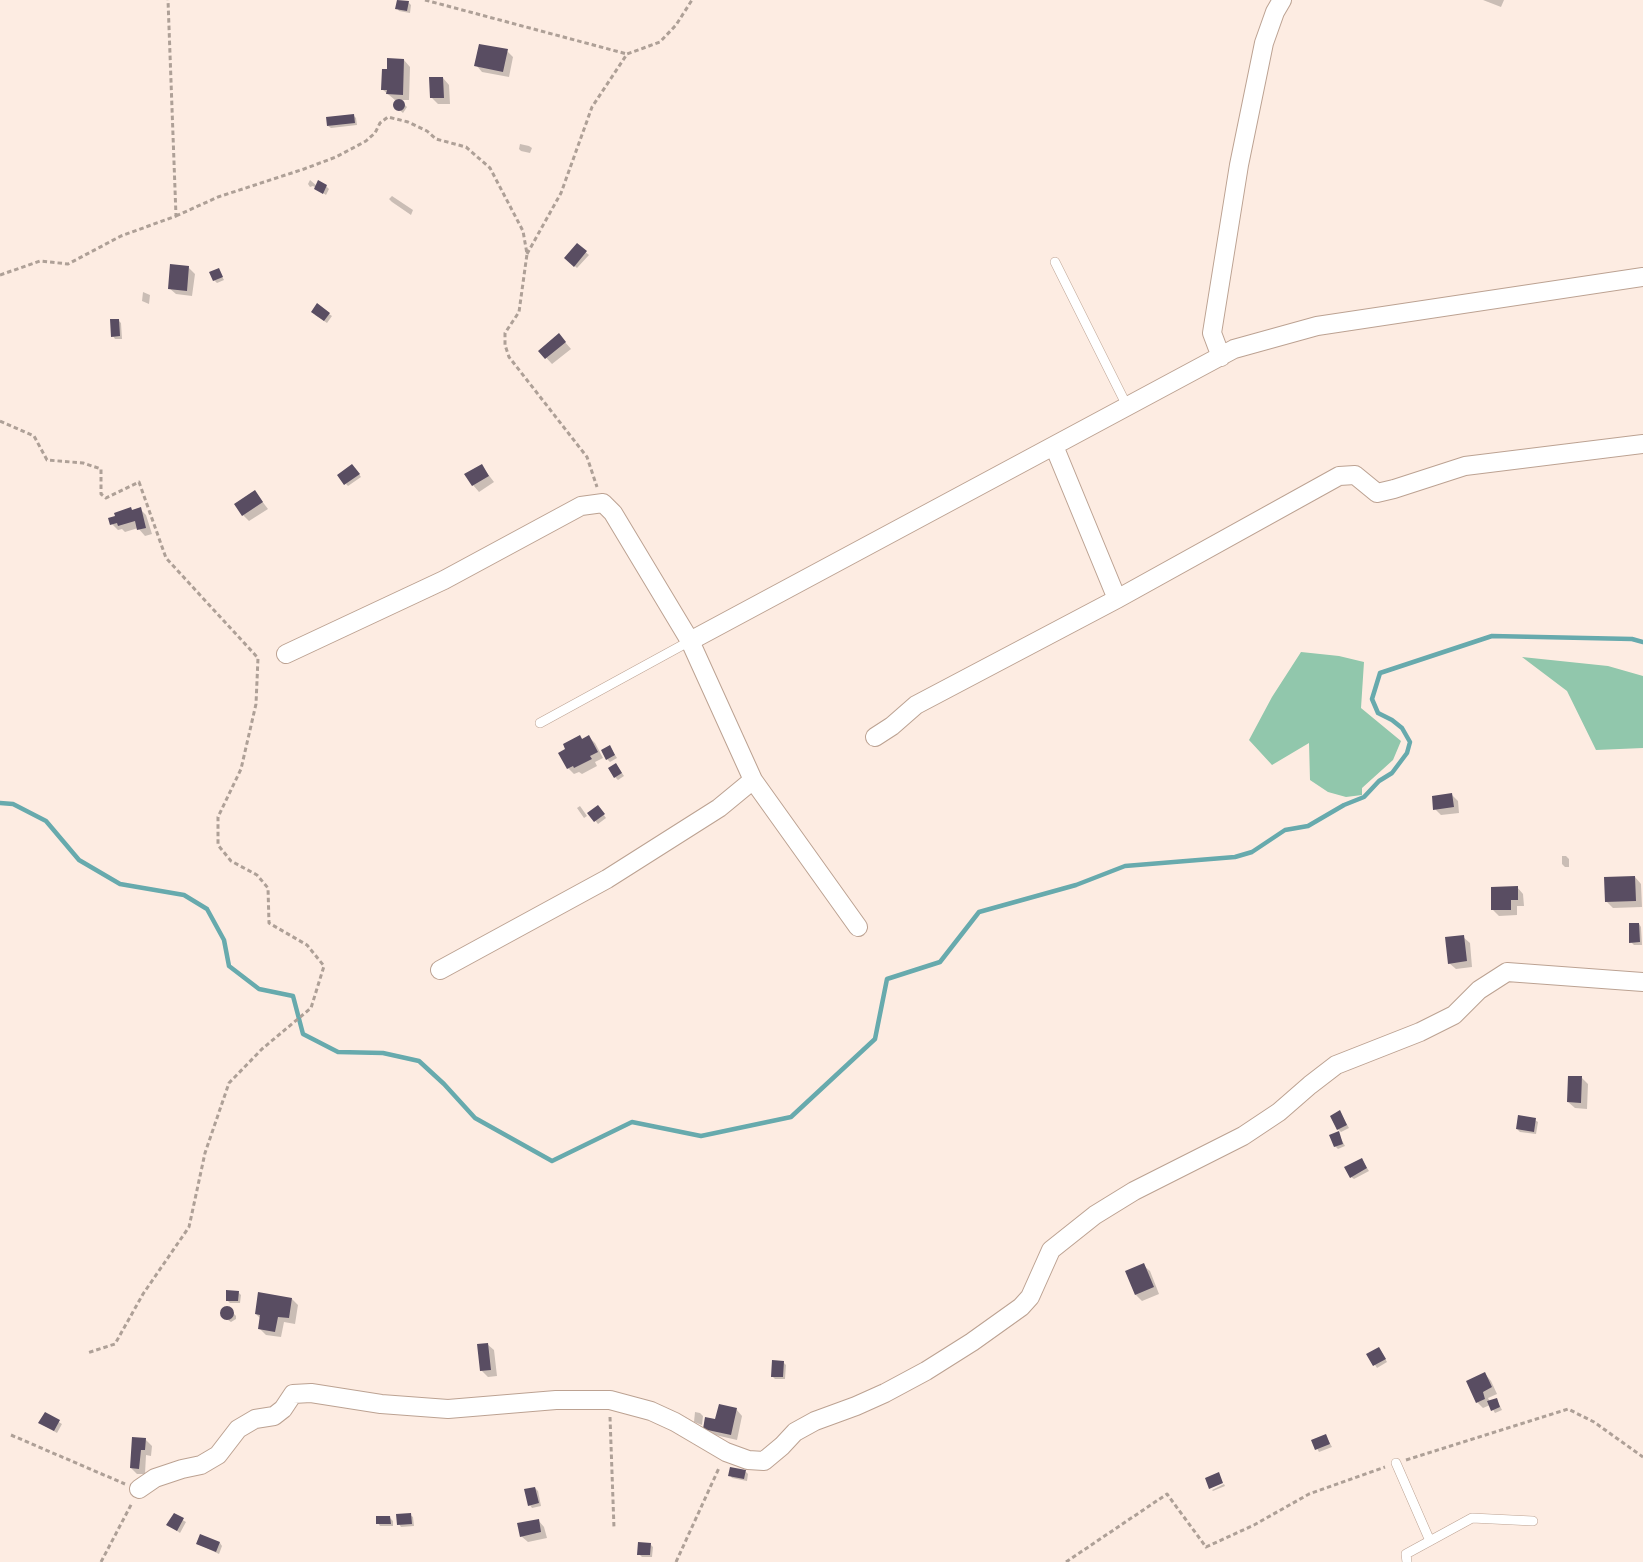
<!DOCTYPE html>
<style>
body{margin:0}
canvas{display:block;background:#fdece2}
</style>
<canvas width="1643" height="1562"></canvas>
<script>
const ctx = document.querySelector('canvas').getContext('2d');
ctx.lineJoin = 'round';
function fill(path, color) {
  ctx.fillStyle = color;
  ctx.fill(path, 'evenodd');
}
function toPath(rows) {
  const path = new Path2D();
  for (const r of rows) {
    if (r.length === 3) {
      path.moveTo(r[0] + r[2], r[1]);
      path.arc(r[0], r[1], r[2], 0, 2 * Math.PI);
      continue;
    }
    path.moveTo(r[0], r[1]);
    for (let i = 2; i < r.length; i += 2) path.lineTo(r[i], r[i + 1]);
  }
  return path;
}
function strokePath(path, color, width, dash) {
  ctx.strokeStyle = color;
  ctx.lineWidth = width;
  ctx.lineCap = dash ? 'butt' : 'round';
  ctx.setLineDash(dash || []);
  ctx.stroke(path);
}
const forest = toPath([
 [1301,652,1339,656,1364,662,1361,708,1401,741,1393,760,1362,788,1362,795,1346,797,1328,792,1310,780,1309,743,1272,765,1249,740,1272,697],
 [1522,657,1608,666,1643,676,1643,748,1596,750,1567,691]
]);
const shadow = toPath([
 [1483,0,1504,0,1501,7],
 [408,2,411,5,410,13,399,11,397,8],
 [507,51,513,57,509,77,482,72,476,65],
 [404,60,410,67,409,100,400,100,407,107,403,113,395,106,395,100,383,90,388,71],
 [443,78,449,85,450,104,438,104,432,98],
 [353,115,356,118,357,125,331,128,328,126],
 [520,144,529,146,532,148,530,153,521,151,519,149],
 [310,180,317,186,326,186,329,189,326,195,313,186,310,187,308,184],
 [392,196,413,210,411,215,392,202,389,199],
 [577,245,589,255,577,268,566,258],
 [188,267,195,274,192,296,176,294,169,288],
 [218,269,224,280,217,283,214,280],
 [143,292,150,295,149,304,142,301],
 [329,314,332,316,327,323,315,315],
 [118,320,121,323,122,339,115,339,113,336],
 [565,342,571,349,552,364,540,351],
 [481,465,494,482,479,492,473,485],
 [355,468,361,477,348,486,346,484],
 [255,492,268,509,249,521,243,515],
 [140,509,146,515,152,534,145,536,138,528,125,532,122,529,118,530,112,524,133,511],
 [580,737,583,740,589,737,595,743,603,758,595,762,597,766,582,774,579,772,574,774,568,768],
 [612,750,617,758,610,762,607,759],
 [618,767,624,776,618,780,615,777],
 [1451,794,1458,801,1459,813,1441,815,1435,809],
 [580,806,587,816,584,818,577,808],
 [598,807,606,818,598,824,589,813],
 [1562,856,1566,856,1569,859,1569,867,1565,867,1562,864],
 [1635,877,1641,884,1642,907,1613,908,1606,901],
 [1517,887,1523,894,1524,906,1517,906,1517,915,1499,916,1493,910],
 [1639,924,1641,927,1642,945,1634,945,1631,942],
 [1463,937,1470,943,1472,967,1456,969,1449,963],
 [1582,1078,1588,1084,1587,1109,1575,1108,1568,1102],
 [1340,1112,1349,1128,1341,1132,1338,1129],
 [1535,1120,1538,1122,1536,1134,1520,1132,1517,1129],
 [1338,1133,1345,1146,1338,1149,1335,1146],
 [1362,1160,1369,1171,1354,1179,1351,1177],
 [1143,1265,1150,1271,1159,1294,1142,1301,1136,1295],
 [238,1292,241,1295,240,1303,230,1303,227,1300],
 [292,1299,298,1305,295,1324,284,1322,281,1337,266,1335,260,1329,261,1319,256,1314],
 [229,1308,236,1316,236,1319,231,1322,225,1318,223,1311],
 [487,1344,494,1350,497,1376,488,1377,481,1370],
 [1381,1351,1387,1362,1377,1368,1368,1354],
 [783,1362,786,1365,785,1379,775,1379,772,1376],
 [1485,1374,1491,1381,1497,1394,1488,1398,1490,1402,1497,1400,1502,1410,1495,1413,1490,1405,1483,1408,1477,1402],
 [736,1409,742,1416,737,1440,711,1434,705,1428],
 [695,1412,700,1413,703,1416,702,1425,694,1422],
 [45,1414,62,1424,57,1433,43,1425],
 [1326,1436,1332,1447,1319,1452,1313,1441],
 [145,1439,152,1446,151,1456,146,1455,145,1474,137,1474,131,1468],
 [731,1468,746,1472,748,1474,747,1481,732,1478,730,1475],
 [1224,1484,1225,1486,1213,1491,1212,1490],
 [535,1488,538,1491,541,1506,532,1508,530,1505],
 [174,1515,186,1522,180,1533,168,1525],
 [410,1515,413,1517,414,1526,401,1527,399,1524],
 [390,1518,393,1521,393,1526,380,1526,378,1523],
 [538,1520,544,1527,547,1538,528,1542,521,1536],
 [220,1543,222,1546,219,1554,198,1544],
 [650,1544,653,1547,652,1557,642,1557,639,1554]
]);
const stream = toPath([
 [0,803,13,804,46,821,79,860,120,884,184,895,207,909,224,940,229,966,259,989,293,996,303,1034,338,1052,383,1053,419,1061,444,1084,475,1118,552,1161,632,1122,701,1136,791,1117,875,1039,887,979,940,962,979,912,1076,885,1125,866,1235,857,1252,852,1285,830,1308,826,1344,805,1364,797,1379,781,1392,773,1407,753,1410,742,1402,728,1392,720,1378,713,1372,699,1380,673,1492,636,1632,639,1643,642]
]);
const building = toPath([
 [397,0,409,1,407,11,395,9],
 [479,44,508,49,503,72,474,66],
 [387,58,404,59,403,95,386,94,387,90,381,90,382,69,387,69],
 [429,77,443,77,444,98,430,98],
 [399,105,6],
 [354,114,355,123,327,126,326,117],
 [318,180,327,185,323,194,314,189],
 [577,243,587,251,574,267,564,258],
 [170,264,189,266,187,291,168,289],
 [219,268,223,277,213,281,209,272],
 [317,303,330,313,324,321,311,312],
 [110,319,119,319,120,336,111,337],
 [559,333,566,342,545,359,538,351],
 [352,464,360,474,344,485,337,475],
 [482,464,489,476,472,486,464,474],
 [255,490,263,502,242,516,234,504],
 [131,507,132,510,141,507,146,528,137,530,135,521,118,526,117,523,110,525,108,518,115,516,114,513],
 [580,735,582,739,589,735,598,752,590,756,592,759,574,768,573,766,567,769,558,753,565,749,563,744],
 [610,745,615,755,606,760,601,750],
 [616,763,622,773,614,778,608,768],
 [1452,793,1454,807,1433,810,1432,796],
 [598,805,605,814,594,822,587,813],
 [1635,876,1636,901,1605,902,1604,877],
 [1518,886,1518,900,1511,900,1511,910,1491,910,1491,887],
 [1629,923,1639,923,1640,942,1629,943],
 [1464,935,1467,961,1448,964,1445,937],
 [1568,1076,1582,1076,1581,1103,1567,1102],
 [1340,1110,1347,1125,1337,1130,1330,1116],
 [1518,1115,1536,1118,1534,1132,1516,1129],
 [1339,1131,1343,1144,1334,1147,1329,1135],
 [1362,1158,1367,1168,1350,1178,1344,1167],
 [1144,1263,1154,1287,1135,1295,1125,1271],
 [226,1290,239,1291,238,1301,226,1301],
 [258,1292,292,1298,289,1318,278,1317,275,1332,258,1329,260,1315,255,1314],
 [227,1313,7],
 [488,1343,491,1370,480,1371,477,1344],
 [1379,1347,1386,1359,1373,1366,1366,1354],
 [772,1360,784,1361,783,1377,771,1377],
 [1485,1372,1492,1387,1483,1392,1485,1399,1476,1403,1466,1381],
 [1497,1398,1500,1407,1491,1411,1487,1401],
 [719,1404,737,1408,731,1435,703,1429,705,1417,715,1419],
 [45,1412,60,1420,54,1431,38,1423],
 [1326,1434,1330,1444,1315,1450,1311,1440],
 [132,1437,146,1438,145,1450,141,1450,139,1469,130,1468],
 [730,1467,746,1470,744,1479,728,1476],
 [1219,1472,1223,1483,1209,1489,1205,1478],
 [535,1487,539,1503,528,1506,524,1489],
 [174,1513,184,1518,177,1531,166,1525],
 [411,1513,412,1524,397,1525,396,1514],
 [376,1516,390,1516,391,1524,376,1524],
 [539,1519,541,1532,520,1537,517,1523],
 [200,1534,220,1542,216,1552,196,1544],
 [638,1542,651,1543,650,1555,637,1555]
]);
const path = toPath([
 [425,0,627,54],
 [176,216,218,197,304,169,336,157,366,141,375,133,380,123,388,117,408,122,427,131,436,139,466,147,490,168,523,231,527,254,519,312,505,333,505,345,509,357,587,457,597,487],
 [527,254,561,193,592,107,627,54,660,42,676,25,692,0],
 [0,275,40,261,68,264,121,236,176,216,168,0],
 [0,421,34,436,47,460,83,463,101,469,101,494,106,498,139,482,166,558,258,658,256,704,241,769,218,817,218,845,231,861,257,875,268,888,269,923,307,945,324,966,311,1008,262,1049,229,1083,205,1153,189,1227,143,1294,115,1344,87,1353],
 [610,1417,614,1528],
 [11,1435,125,1484],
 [1406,1460,1568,1409,1594,1422,1643,1457],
 [101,1562,132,1503],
 [676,1562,719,1468],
 [1066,1562,1167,1494,1206,1547,1254,1525,1309,1494,1385,1467]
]);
const service = toPath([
 [1055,262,1127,406],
 [540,723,690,641],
 [1396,1463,1430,1541],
 [1407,1562,1406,1554,1472,1518,1533,1521]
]);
const minor = toPath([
 [1221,357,1212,333,1239,165,1264,43,1275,12,1282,0],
 [1054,446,1117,599],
 [690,641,1234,349,1317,326,1643,277],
 [286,654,444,580,581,506,603,503,613,513,690,641,753,780,858,927],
 [875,737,892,726,916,705,1117,599,1339,476,1355,475,1377,493,1394,489,1465,466,1643,444],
 [440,970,607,879,719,808,753,780],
 [139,1489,155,1478,182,1469,201,1465,218,1455,238,1429,255,1419,274,1416,283,1409,293,1394,311,1393,381,1404,448,1409,556,1400,610,1400,651,1411,675,1422,726,1452,748,1460,764,1461,782,1446,795,1432,815,1421,856,1406,885,1393,926,1371,972,1342,1021,1307,1030,1297,1051,1250,1095,1215,1134,1191,1243,1136,1279,1112,1310,1085,1336,1065,1420,1032,1454,1015,1479,990,1507,972,1643,982]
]);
fill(forest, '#91c7ac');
fill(shadow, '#0003');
strokePath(stream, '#67aaad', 4.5);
fill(building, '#594d62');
strokePath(service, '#bca292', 10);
strokePath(minor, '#bca292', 20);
strokePath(path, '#aea097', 3, [4.5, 3]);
strokePath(service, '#fff', 9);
strokePath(minor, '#fff', 18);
</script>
